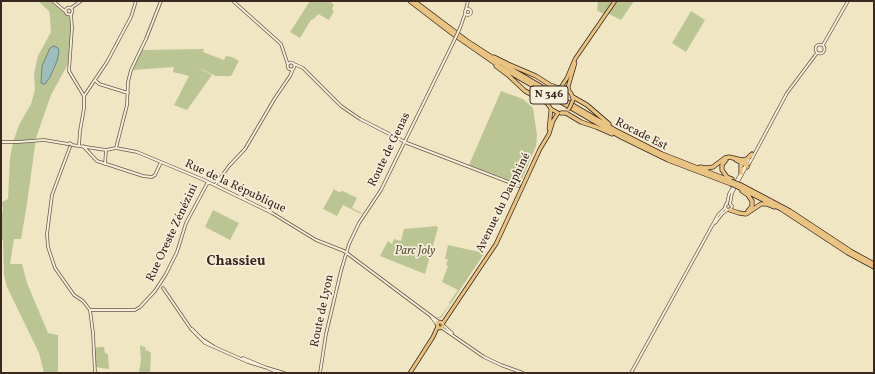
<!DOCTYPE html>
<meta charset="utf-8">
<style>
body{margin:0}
#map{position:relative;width:875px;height:374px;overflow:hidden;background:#f1e6c4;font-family:Vollkorn,serif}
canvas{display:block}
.frame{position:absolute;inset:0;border:2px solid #3a2720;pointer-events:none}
</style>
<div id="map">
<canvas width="875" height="374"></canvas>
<div class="frame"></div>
</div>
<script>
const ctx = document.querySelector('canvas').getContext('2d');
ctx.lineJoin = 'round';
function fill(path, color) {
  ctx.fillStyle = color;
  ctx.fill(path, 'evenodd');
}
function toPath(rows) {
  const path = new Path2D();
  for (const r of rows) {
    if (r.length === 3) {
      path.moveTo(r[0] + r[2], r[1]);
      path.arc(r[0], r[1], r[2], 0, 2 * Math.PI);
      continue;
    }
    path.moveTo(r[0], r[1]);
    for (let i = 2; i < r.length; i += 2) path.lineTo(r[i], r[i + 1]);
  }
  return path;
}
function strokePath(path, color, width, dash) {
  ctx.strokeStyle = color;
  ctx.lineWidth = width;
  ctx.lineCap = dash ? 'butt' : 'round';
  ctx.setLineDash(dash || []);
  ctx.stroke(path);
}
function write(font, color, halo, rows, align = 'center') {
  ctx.font = font + ' Vollkorn,serif';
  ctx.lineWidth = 3.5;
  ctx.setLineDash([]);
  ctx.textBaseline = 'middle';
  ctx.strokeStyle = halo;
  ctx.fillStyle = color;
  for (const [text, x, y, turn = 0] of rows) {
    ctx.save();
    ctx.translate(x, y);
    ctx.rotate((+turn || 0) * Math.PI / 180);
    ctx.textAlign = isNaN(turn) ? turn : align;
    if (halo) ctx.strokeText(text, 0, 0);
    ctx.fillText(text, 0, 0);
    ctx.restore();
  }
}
const green = toPath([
 [38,1,50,1,68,15,72,26,68,64,51,95,36,138,27,204,21,239,14,239,10,264,22,264,27,283,48,333,58,335,58,373,44,373,39,353,7,287,4,275,3,240,1,239,1,213,3,210,2,202,8,199,10,158,13,142,19,125,31,104,35,90,34,73,38,56,51,32,50,16,49,11],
 [310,1,330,1,334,5,332,9,334,11,329,20,318,14,314,19,311,20,300,38,290,32],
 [598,1,634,1,621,20,609,14,601,13,597,10],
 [691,11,705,20,686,52,672,43],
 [204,49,203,52,224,60,226,56,232,57,239,61,231,76,216,76,195,66,212,75,187,110,174,105,189,76,173,72,174,67,133,70,142,50],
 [501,91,523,99,533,108,537,135,536,146,520,184,469,165],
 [334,189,339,192,343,191,357,198,352,208,362,213,361,214,343,205,337,216,323,209],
 [213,210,239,223,230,240,205,227],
 [437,226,438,228,425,274,380,256,388,241,392,244,394,239,401,241,404,229],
 [448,245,484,253,484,254,441,318,438,318,436,317,440,317,450,304,446,301,449,303,458,290,452,287,444,298,452,287,442,282,448,266,446,265,448,259,445,259],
 [140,345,146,348,145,351,147,350,151,353,150,373,139,373,141,360],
 [97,347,104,347,105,353,108,354,109,369,96,367,95,350]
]);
const water = toPath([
 [54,46,58,48,59,52,57,61,50,77,45,84,43,84,41,83,42,66,50,48,54,46]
]);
const minor = toPath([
 [53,1,66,12],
 [233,1,281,44,288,65],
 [69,11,3.5],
 [71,8,81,1],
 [468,12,3],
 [466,9,468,1],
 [71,14,72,28,69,71,84,96,84,108,80,131,79,145],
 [460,28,465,14],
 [820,49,4.5],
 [823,45,848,1],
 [291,66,3.5],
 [294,64,303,68,341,106,360,119,407,143,519,186],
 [95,80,99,84,128,93],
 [84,96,107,62,131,17,136,1],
 [1,142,18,142,44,140,68,144],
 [69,144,70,143,72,145,106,150,116,148,137,152,204,180,272,213,316,240,344,251,439,322],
 [83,146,97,161,143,176,152,177,155,175,161,162],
 [70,147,52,195,47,234,48,247,55,268,74,295,83,301,90,310,93,333,95,373],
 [116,148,127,105,128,82,131,70,146,39,161,1],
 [105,164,106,150],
 [749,164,787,93,817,53],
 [215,185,229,166,245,149,275,98,290,76,293,69],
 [726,204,725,207,727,210],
 [727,204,729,194,749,159],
 [730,204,732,193,746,167],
 [715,223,722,214,727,210,731,209,732,206,730,204],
 [163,288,191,329,205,343,248,362,284,373],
 [90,310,135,310,140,307,155,291,166,274,177,252,186,223,208,182],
 [432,318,437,324],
 [444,326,452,333],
 [442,328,484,357,501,365,523,373],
 [192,329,202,339,213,346],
 [243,358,279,373],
 [320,373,326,334,341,271,349,244,359,223,381,190,454,41],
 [631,373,718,215,725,208]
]);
const major = toPath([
 [561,87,567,78,575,59,615,1],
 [552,89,561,87,565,88,571,93,573,99],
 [569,90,568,87,575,63],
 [547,99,547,103,551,109,558,113],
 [549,129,551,109],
 [440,325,3],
 [443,323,496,244,540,149,549,134,553,121,558,113],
 [410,373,433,337,438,326]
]);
const highway = toPath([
 [410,1,453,34,499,66,621,137,668,160,731,184],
 [414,1,467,41,501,63,615,130,662,154,731,181],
 [494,57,508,64,536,76,550,85,556,87],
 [496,66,508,75,525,91,547,103],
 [573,97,587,105,609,124],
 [561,113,566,113,581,122,596,127,612,134],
 [726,160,722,165,722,170,727,177,732,179],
 [736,160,744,164,748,164],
 [742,160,747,159,752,154],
 [741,163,741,173],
 [700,167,707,168,713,167,725,158,729,157,742,160,746,163,747,167],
 [741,185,790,211,852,252,874,264],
 [740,188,781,209,848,253,874,267],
 [742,191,748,195,752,201,752,206,748,211],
 [730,210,739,213,746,214,761,204,767,204,774,207]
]);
const minorBridge = toPath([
 [454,41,460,28]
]);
const majorBridge = toPath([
 [547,99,549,91,552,89],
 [568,110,570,107,573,100]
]);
const highwayBridge = toPath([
 [731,181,741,185],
 [731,184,740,188]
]);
const shields = [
 [549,95,38]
];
const shieldNames = [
 ["N 346",549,95]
];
const streetNames = [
 ["Rocade Est",641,135,27],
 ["Route de Genas",390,150,-64],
 ["Rue de la République",235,187,25],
 ["Avenue du Dauphiné",504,203,-64],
 ["Rue Oreste Zénézini",173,233,-65],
 ["Route de Lyon",323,311,-78]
];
const parkNames = [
 ["Parc Joly",415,252]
];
const quarterNames = [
 ["Chassieu",236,262]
];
fill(green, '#bbc594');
fill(water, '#9cbebc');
strokePath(water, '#75827e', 1);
strokePath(minor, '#685749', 3.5);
strokePath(major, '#3a2720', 4.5);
strokePath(highway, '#3a2720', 5);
strokePath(minor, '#f6efd9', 2);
strokePath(major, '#e8c382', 3);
strokePath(highway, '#e8c382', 3.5);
strokePath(minorBridge, '#685749', 3.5, []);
strokePath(majorBridge, '#3a2720', 4.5, []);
strokePath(highwayBridge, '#3a2720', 5, []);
strokePath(minorBridge, '#f6efd9', 2);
strokePath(majorBridge, '#e8c382', 3);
strokePath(highwayBridge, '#e8c382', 3.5);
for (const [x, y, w] of shields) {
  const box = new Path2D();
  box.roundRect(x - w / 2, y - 9, w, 18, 3);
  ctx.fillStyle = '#f6efd9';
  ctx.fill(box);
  strokePath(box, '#3a2720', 1);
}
write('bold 11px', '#3a2720', null, shieldNames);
write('12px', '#3a2720', '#f6efd9', streetNames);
write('italic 12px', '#5a4e3d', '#f6efd9', parkNames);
write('bold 14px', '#3a2720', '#f6efd9', quarterNames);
</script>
